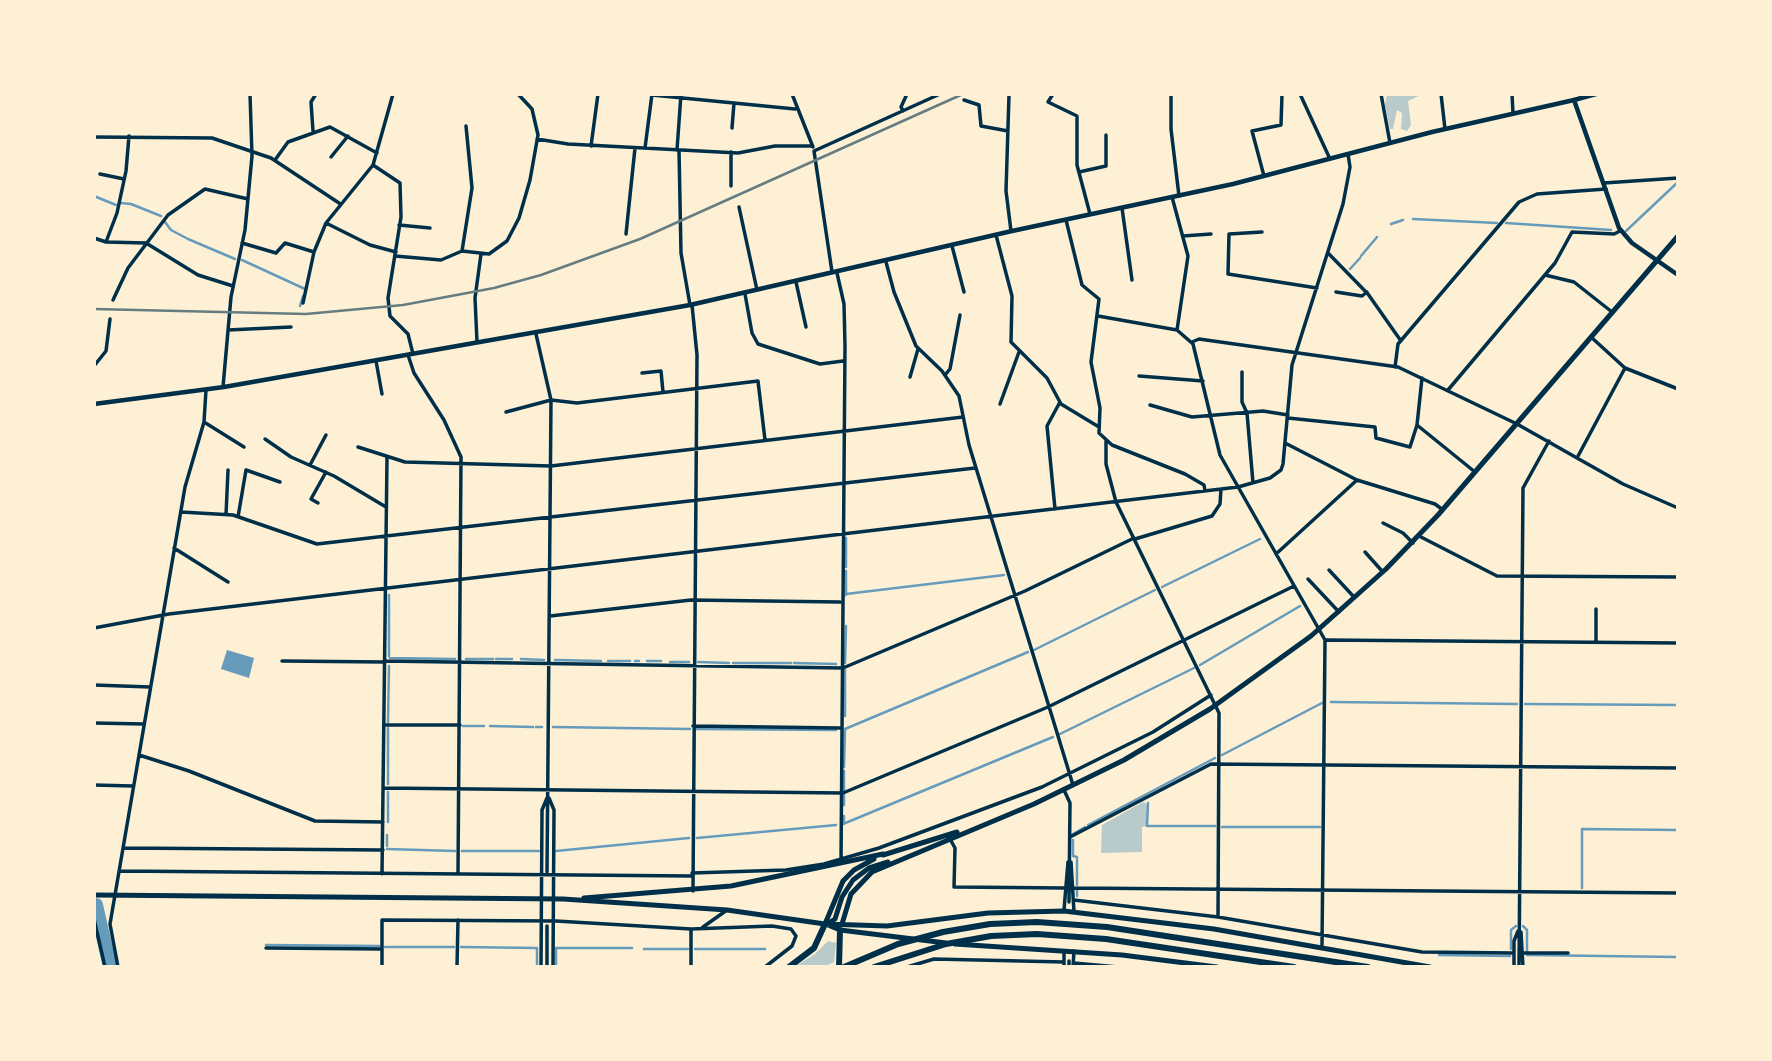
<!DOCTYPE html>
<style>
body{margin:0}
#map{position:relative;width:1772px;height:1061px;overflow:hidden;background:#fdf0d5;font-family:"IBM Plex Sans",sans-serif}
canvas{display:block}
.frame{position:absolute;inset:0;border:96px solid #fdf0d5;pointer-events:none}
</style>
<div id="map">
<canvas width="1772" height="1061"></canvas>
<div class="frame"></div>
</div>
<script>
const ctx = document.querySelector('canvas').getContext('2d');
ctx.lineJoin = 'round';
function fill(path, color) {
  ctx.fillStyle = color;
  ctx.fill(path, 'evenodd');
}
function toPath(rows) {
  const path = new Path2D();
  for (const r of rows) {
    path.moveTo(r[0], r[1]);
    for (let i = 2; i < r.length; i += 2) path.lineTo(r[i], r[i + 1]);
  }
  return path;
}
function strokePath(path, color, width, dash) {
  ctx.strokeStyle = color;
  ctx.lineWidth = width;
  ctx.lineCap = dash ? 'butt' : 'round';
  ctx.setLineDash(dash || []);
  ctx.stroke(path);
}
const green = toPath([
 [1387,95,1421,95,1408,101,1411,125,1407,131,1401,129,1402,113,1397,110,1393,129,1390,129,1385,104],
 [1143,802,1147,804,1147,826,1142,827,1142,852,1101,853,1102,825],
 [828,941,836,943,834,962,826,966,796,966,815,954]
]);
const water = toPath([
 [227,650,254,658,249,678,221,669]
]);
const stream = toPath([
 [94,196,116,205],
 [121,203,131,204,161,216],
 [1413,219,1497,223],
 [165,222,171,230,188,239,235,259],
 [1506,223,1611,230],
 [1391,224,1403,220],
 [1626,231,1678,182],
 [1361,256,1377,237],
 [242,260,305,289],
 [1350,269,1360,258],
 [300,306,303,296],
 [846,567,846,538],
 [1162,587,1260,539],
 [846,594,1004,575],
 [846,595,846,571],
 [1034,650,1155,590],
 [389,656,389,595],
 [390,658,455,659],
 [466,659,493,659],
 [496,659,512,659],
 [521,659,544,660],
 [555,660,601,661],
 [608,661,630,661],
 [635,661,639,661],
 [647,661,661,661],
 [670,662,689,662],
 [698,662,729,663],
 [733,663,791,663],
 [794,663,836,664],
 [845,663,846,626],
 [1200,665,1300,606],
 [1331,702,1517,704],
 [1525,704,1678,705],
 [845,716,845,670],
 [388,722,389,666],
 [463,726,484,726],
 [490,726,533,727],
 [536,727,542,727],
 [553,727,690,729],
 [697,729,836,730],
 [845,729,1028,652],
 [1060,734,1194,668],
 [1222,755,1322,703],
 [844,767,845,729],
 [388,784,388,728],
 [844,790,844,771],
 [1148,803,1147,826,1215,826],
 [844,805,844,795],
 [388,822,388,792],
 [843,824,1053,737],
 [844,824,844,816],
 [1088,825,1215,758],
 [1222,827,1320,827],
 [1073,834,1085,827],
 [697,838,836,825],
 [1073,840,1073,856,1077,857,1077,885],
 [387,846,387,835],
 [387,849,455,851],
 [462,851,539,851],
 [556,851,689,838],
 [1582,888,1582,829,1678,830],
 [1077,891,1077,896],
 [1523,926,1527,930,1527,951],
 [103,945,105,945],
 [266,945,379,946],
 [385,947,454,947],
 [461,947,537,948,537,967],
 [644,949,688,949],
 [695,949,765,949],
 [1511,949,1511,930,1516,926],
 [1439,955,1510,956],
 [1527,955,1677,957],
 [556,967,556,948,632,948]
]);
const river = toPath([
 [96,905,110,967]
]);
const minor = toPath([
 [792,94,813,147],
 [1053,94,1048,102,1077,116,1077,165,1090,214],
 [1171,94,1171,129,1179,196],
 [1300,94,1330,159],
 [1381,94,1390,143],
 [1441,94,1445,129],
 [1512,94,1513,113],
 [652,95,795,109],
 [1009,95,1006,191,1011,231],
 [964,100,979,105,981,126,1008,131],
 [903,111,901,107,907,94],
 [732,128,734,103],
 [313,131,311,102,316,94],
 [94,137,212,138,271,158,339,203],
 [537,139,568,144,738,153,775,146,812,146],
 [591,146,598,94],
 [645,148,652,94],
 [677,150,681,94],
 [679,150,681,253,690,305],
 [331,157,348,136],
 [275,160,288,142,330,127,377,153],
 [373,165,400,183,401,217,388,298,390,316,408,334,413,354],
 [1079,172,1106,166,1106,135],
 [100,174,124,179],
 [1264,176,1252,131,1281,125,1282,94],
 [1604,183,1678,178],
 [731,186,731,152],
 [1172,197,1188,256,1177,330],
 [739,207,757,290],
 [1122,208,1132,280],
 [1066,220,1082,285,1099,299,1091,362,1100,408,1099,433,1112,445,1185,474,1204,485,1205,491],
 [326,223,370,245,396,252],
 [399,225,430,228],
 [1262,232,1229,234,1228,274,1317,288],
 [626,234,635,148],
 [996,235,1012,296,1011,342,1047,378,1061,404,1099,427],
 [1183,236,1211,234],
 [94,238,106,242,146,243,198,275,233,286],
 [106,242,117,213,126,171,129,136],
 [242,243,276,253,285,243,314,252],
 [952,246,964,292],
 [462,251,472,188,466,126],
 [1328,253,1368,294,1401,341],
 [395,256,441,260,462,251,489,254,507,241,519,218,530,180,538,135,532,109,518,94],
 [886,262,894,292,916,346,942,371,959,396,969,445,1073,785],
 [832,272,814,151,940,94],
 [837,273,844,304,845,346,841,862],
 [1545,275,1574,282,1612,312],
 [796,282,806,327],
 [1336,292,1362,296,1367,292],
 [745,294,752,333,758,344,820,364,843,361],
 [113,300,128,268,168,215,205,189,248,199],
 [303,303,314,252,326,223,373,165,393,94],
 [692,305,697,355,693,891],
 [1098,316,1177,330,1193,344,1220,455,1325,640,1322,945],
 [228,330,291,327],
 [536,334,551,400,547,872],
 [1591,337,1625,368,1678,389],
 [477,342,475,298,481,254],
 [1192,342,1199,339,1398,367,1517,424,1623,484,1678,508],
 [408,355,414,373,444,420,461,457,458,874],
 [376,361,382,394],
 [94,366,106,351,110,319],
 [1395,367,1398,344,1519,202,1537,194,1606,189],
 [1242,372,1242,402,1247,413,1253,483],
 [642,373,661,371,663,392],
 [945,375,950,369,960,315],
 [1139,376,1203,381],
 [910,377,918,349],
 [223,387,231,297,245,230,252,156,250,94],
 [1448,390,1555,263,1572,232,1614,234,1620,231],
 [1000,404,1019,352],
 [1150,405,1192,417,1263,411,1288,415],
 [506,412,551,400,577,403,758,381,765,440],
 [1288,418,1375,427,1376,438,1410,447,1417,425,1422,378],
 [204,422,244,447],
 [1417,425,1475,472],
 [265,439,291,457,334,476,386,507],
 [1106,441,1106,464,1116,502,1219,713,1218,917],
 [1285,443,1357,480,1435,504,1443,510],
 [358,447,405,462,551,466,963,417],
 [1577,458,1625,368],
 [310,465,326,435],
 [318,503,311,499,326,472],
 [1055,509,1047,426,1060,402],
 [181,512,233,515,317,544,975,468],
 [226,515,228,470],
 [238,517,246,470,280,482],
 [1383,523,1403,533,1413,543],
 [1419,536,1497,576,1678,577],
 [1135,539,1212,516,1220,504,1221,489],
 [174,548,228,582],
 [1365,552,1382,571],
 [1276,554,1357,480],
 [1329,570,1354,597],
 [1308,579,1339,612],
 [550,616,691,600,840,602],
 [94,628,169,614,1238,487,1270,478,1281,470,1283,464,1292,365,1343,204,1350,167,1348,154],
 [1326,640,1678,643],
 [1596,642,1596,609],
 [282,661,384,662],
 [384,661,843,668,1025,591,1134,538],
 [94,685,150,687],
 [94,723,144,724],
 [384,725,460,725],
 [693,726,840,728],
 [139,755,189,771,315,821,383,822],
 [94,785,133,786],
 [383,788,843,793,1048,707,1294,586],
 [1064,790,1070,803,1069,902],
 [549,798,554,810,553,967],
 [1070,837,1211,764,1678,768],
 [950,839,955,848,954,887,1065,888],
 [123,848,383,850],
 [1071,862,1074,912],
 [119,871,692,876],
 [692,873,786,870,824,864,879,848,1042,787,1153,732,1211,695],
 [382,874,387,457],
 [1074,888,1678,893],
 [1074,900,1218,917,1422,952,1514,953],
 [1064,910,1068,862],
 [94,919,105,967],
 [703,927,727,910],
 [1521,932,1523,967],
 [266,948,382,949],
 [1524,953,1568,953],
 [1074,963,1118,967],
 [118,967,110,924,185,487,204,422,206,390],
 [382,967,382,920,556,921,691,929,772,926,791,929,796,936,792,946,765,967],
 [457,967,458,920],
 [541,967,542,810,547,798],
 [547,967,547,926],
 [691,967,691,929],
 [907,967,934,959,1064,962],
 [1064,967,1064,951],
 [1069,967,1069,961],
 [1073,967,1074,951],
 [1514,967,1514,941,1518,931],
 [1519,967,1523,488,1549,441]
]);
const tertiary = toPath([
 [1574,100,1596,94]
]);
const secondary = toPath([
 [94,404,224,387,690,305,1012,231,1233,184,1432,132,1574,100,1619,228,1632,243,1678,275]
]);
const trunk = toPath([
 [883,855,957,832],
 [94,895,563,899,727,910,825,924,887,926,988,913,1064,911,1214,929,1430,967],
 [584,898,731,886,883,854],
 [829,923,835,919,842,897,853,880,869,868,888,862],
 [825,924,843,881,854,870,874,859],
 [842,924,851,894,872,872,1034,804,1124,760,1210,709,1311,636,1386,569,1438,515,1678,236],
 [828,925,840,930,946,943],
 [955,944,1122,955,1217,967]
]);
const motorway = toPath([
 [789,967,814,948,825,924],
 [839,967,840,930],
 [844,967,898,944,943,932,990,924,1037,922,1107,927,1368,967],
 [874,967,946,944,991,936,1037,934,1106,939,1294,967]
]);
const rail = toPath([
 [94,309,306,314,403,305,494,288,541,275,640,239,963,94]
]);
fill(green, '#b9caca');
fill(water, '#669bbc');
strokePath(stream, '#669bbc', 2.5);
strokePath(river, '#669bbc', 14);
strokePath(minor, '#003049', 3.5);
strokePath(tertiary, '#003049', 4.5);
strokePath(secondary, '#003049', 4.5);
strokePath(trunk, '#003049', 5);
strokePath(motorway, '#003049', 6);
strokePath(rail, '#657d81', 2.5);
</script>
